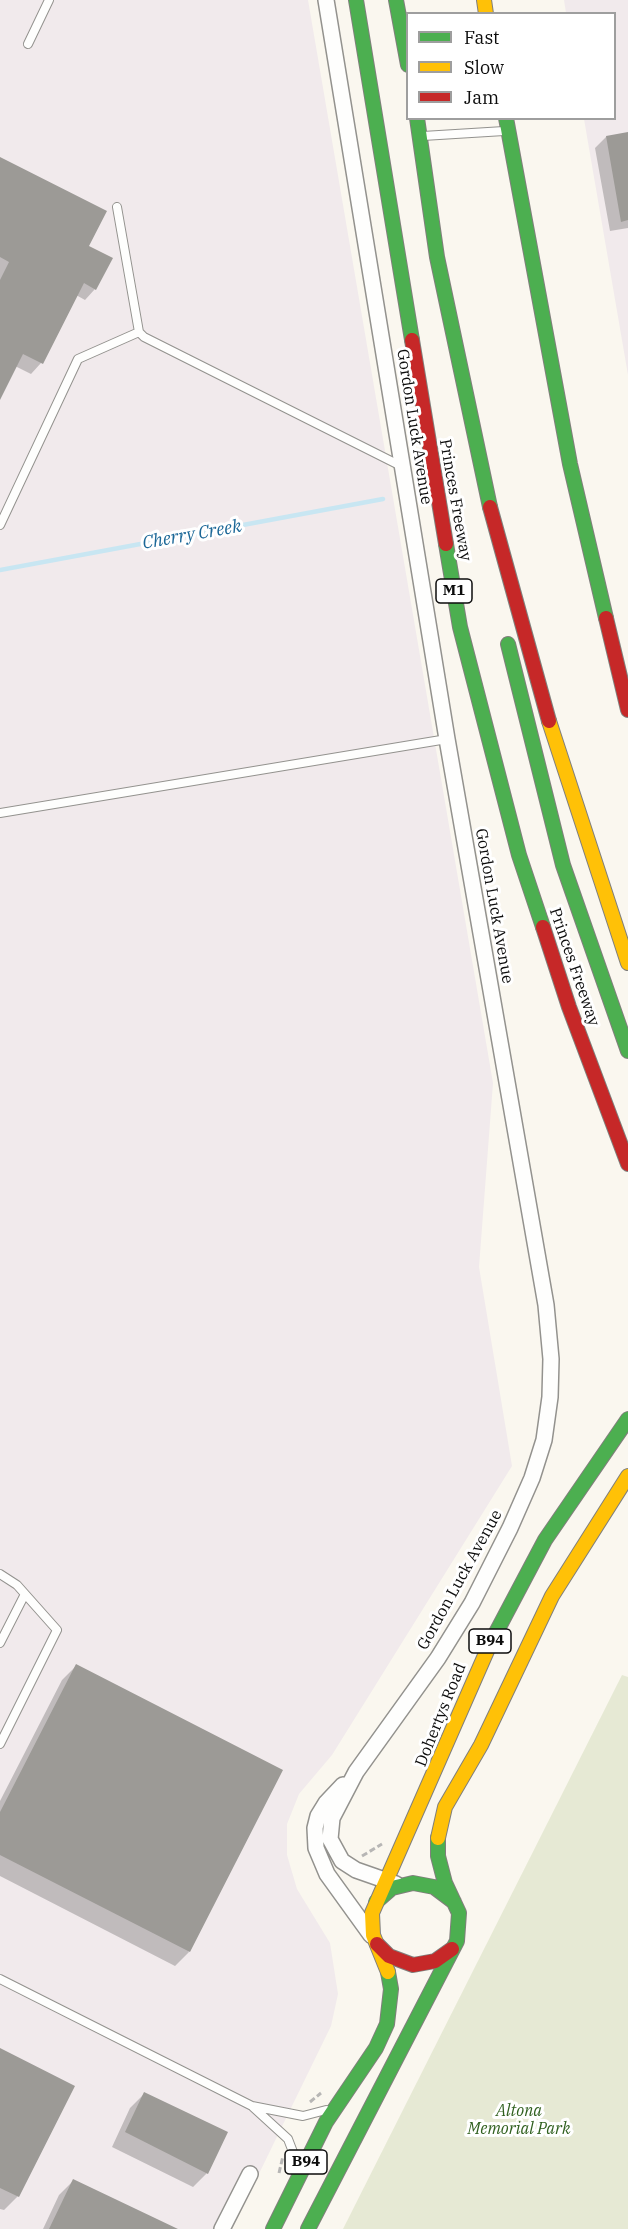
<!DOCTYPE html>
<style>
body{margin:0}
#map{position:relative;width:628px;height:2229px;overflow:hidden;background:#faf7ef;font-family:"IBM Plex Serif",serif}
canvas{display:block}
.legend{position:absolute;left:406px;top:12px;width:210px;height:108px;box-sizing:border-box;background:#fff;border:2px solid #9e9e9e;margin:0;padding:8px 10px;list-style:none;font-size:18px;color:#0c0c0c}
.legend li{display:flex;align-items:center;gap:12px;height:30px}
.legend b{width:30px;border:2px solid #9e9e9e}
</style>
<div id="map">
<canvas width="628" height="2229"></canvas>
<ul class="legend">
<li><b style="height:8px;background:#4caf50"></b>Fast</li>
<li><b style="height:8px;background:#ffc107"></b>Slow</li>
<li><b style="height:8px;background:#c62828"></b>Jam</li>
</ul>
</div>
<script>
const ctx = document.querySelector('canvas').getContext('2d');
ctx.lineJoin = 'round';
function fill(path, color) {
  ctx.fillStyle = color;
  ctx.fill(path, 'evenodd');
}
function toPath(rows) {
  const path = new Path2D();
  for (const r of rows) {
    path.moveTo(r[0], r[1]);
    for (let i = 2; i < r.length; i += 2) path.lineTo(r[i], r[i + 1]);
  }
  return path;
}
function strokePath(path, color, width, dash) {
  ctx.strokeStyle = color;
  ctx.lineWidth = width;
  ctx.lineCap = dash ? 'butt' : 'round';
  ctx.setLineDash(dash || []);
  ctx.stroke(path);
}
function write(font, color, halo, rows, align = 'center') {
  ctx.font = font + ' "IBM Plex Serif",serif';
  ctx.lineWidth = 6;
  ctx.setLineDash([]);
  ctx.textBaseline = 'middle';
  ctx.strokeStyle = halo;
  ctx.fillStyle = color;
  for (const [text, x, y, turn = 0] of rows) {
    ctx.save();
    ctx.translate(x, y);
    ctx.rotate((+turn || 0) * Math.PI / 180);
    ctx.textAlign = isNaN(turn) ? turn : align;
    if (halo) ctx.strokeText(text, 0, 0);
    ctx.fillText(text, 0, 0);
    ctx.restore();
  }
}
const industrial = toPath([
 [0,0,308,0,493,1083,479,1267,512,1466,332,1755,299,1794,287,1824,287,1855,297,1889,330,1943,338,1994,331,2026,232,2229,0,2229],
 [564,0,628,0,628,375,584,119,614,118,614,14,566,13]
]);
const cemetery = toPath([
 [622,1675,628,1677,628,2229,343,2229]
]);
const shadow = toPath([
 [628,133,628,228,610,231,595,148,606,137],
 [0,158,87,247,95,289,85,300,76,295,41,363,31,374,15,366,0,397],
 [76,1666,189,1952,175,1966,0,1876,0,1801,62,1680],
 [0,2049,18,2196,4,2210,0,2209],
 [144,2094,207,2173,193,2187,112,2147,130,2108],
 [73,2181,174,2229,43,2229,59,2195]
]);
const stream = toPath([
 [0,570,383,499]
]);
const building = toPath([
 [628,132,628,220,621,222,606,136],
 [0,157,107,211,89,246,113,258,96,290,84,283,43,364,23,354,0,400,0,280,9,262,0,257],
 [76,1664,283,1770,190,1952,0,1855,0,1812],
 [0,2048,75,2086,19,2197,0,2188],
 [144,2092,228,2132,208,2174,125,2132],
 [73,2179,178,2229,49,2229]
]);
const path = toPath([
 [362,1856,382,1844],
 [310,2102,321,2093],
 [279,2173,283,2156]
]);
const lane = toPath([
 [28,44,49,0],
 [423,136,504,131],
 [117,207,139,332,144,337,401,466],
 [0,525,78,359,139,332],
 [0,813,447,739],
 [0,1574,17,1585,57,1630,0,1744],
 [0,1643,25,1594],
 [0,1979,252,2106,303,2116,326,2110],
 [253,2107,288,2139,298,2165]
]);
const street = toPath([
 [326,0,447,739,546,1305,551,1359,550,1397,544,1440,532,1478,510,1528,472,1603,438,1658,356,1772,332,1818,330,1839,342,1861,356,1870,396,1884],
 [343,1785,326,1803,318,1816,315,1828,316,1848,327,1874,371,1935],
 [222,2229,250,2174]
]);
const fast = toPath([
 [356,0,412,340],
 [396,0,408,65],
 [417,118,437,257,490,507],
 [506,118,570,464,606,618],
 [446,544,460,627,519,855,543,927],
 [508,644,563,865,628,1051],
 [490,1644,545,1540,628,1419],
 [376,1902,392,1888,413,1883,434,1887,454,1902],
 [273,2229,326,2122,376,2048,387,2024,391,1989,388,1972],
 [308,2229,457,1941,459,1913,445,1883,438,1856,438,1838]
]);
const slow = toPath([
 [484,0,486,14],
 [549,721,628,963],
 [438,1838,445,1807,481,1745,552,1596,628,1476],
 [388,1972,373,1935,372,1913,490,1644]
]);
const jam = toPath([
 [412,340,446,544],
 [490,507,549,721],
 [606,618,628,710],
 [543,927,569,1007,628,1164],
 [377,1944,389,1956,413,1965,435,1961,452,1949]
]);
const shields = [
 [454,591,36],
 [490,1641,42],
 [306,2162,42]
];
const shieldNames = [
 ["M1",454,591],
 ["B94",490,1641],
 ["B94",306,2162]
];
const streetNames = [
 ["Gordon Luck Avenue",414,427,81],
 ["Princes Freeway",455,500,80],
 ["Gordon Luck Avenue",494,906,80],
 ["Princes Freeway",574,967,71],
 ["Gordon Luck Avenue",460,1580,-61],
 ["Dohertys Road",441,1715,-68]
];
const parkNames = [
 ["Altona",519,2111],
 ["Memorial Park",519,2129]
];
const waterNames = [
 ["Cherry Creek",192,535,-10]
];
fill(industrial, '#f1eaec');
fill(cemetery, '#e6e9d4');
fill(shadow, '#0003');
strokePath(stream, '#c8e6f2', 4.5);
fill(building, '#9c9a96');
strokePath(lane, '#93928e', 10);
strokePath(street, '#93928e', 18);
strokePath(fast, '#807f7c', 16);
strokePath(slow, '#807f7c', 16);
strokePath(jam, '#807f7c', 16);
strokePath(path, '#b7b6b5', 3, [6, 3]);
strokePath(lane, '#fefefd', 8);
strokePath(street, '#fefefd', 15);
strokePath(fast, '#4caf50', 14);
strokePath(slow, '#ffc107', 14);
strokePath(jam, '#c62828', 14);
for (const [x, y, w] of shields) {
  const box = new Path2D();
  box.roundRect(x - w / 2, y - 12, w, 24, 4.5);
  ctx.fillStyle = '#fff';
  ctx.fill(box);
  strokePath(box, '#0c0c0c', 1.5);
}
write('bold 15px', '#0c0c0c', null, shieldNames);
write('16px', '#0c0c0c', '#fff', streetNames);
write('italic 16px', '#30601f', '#fff', parkNames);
write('italic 18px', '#1b6797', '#fff', waterNames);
</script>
